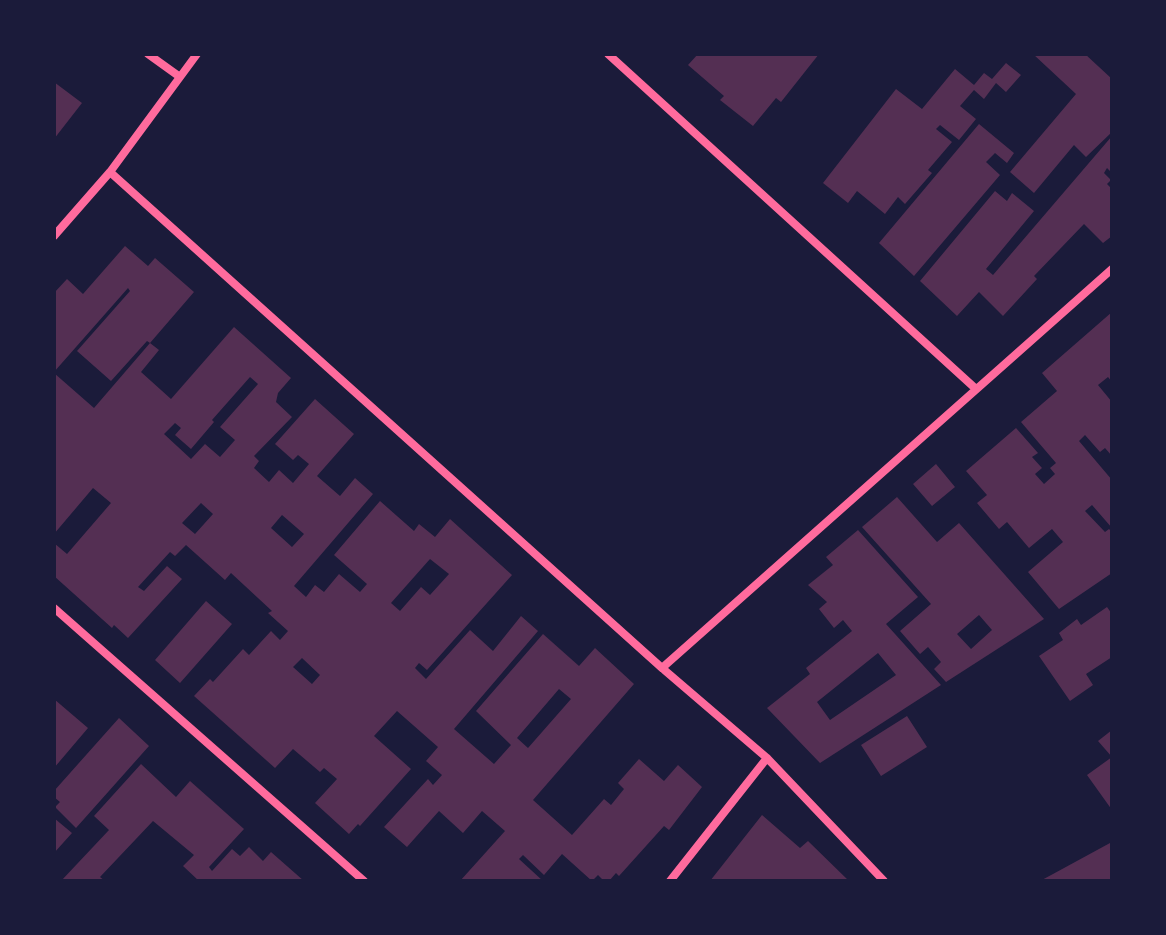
<!DOCTYPE html>
<style>
body{margin:0}
#map{position:relative;width:1166px;height:935px;overflow:hidden;background:#1b1b3a;font-family:"DM Sans",sans-serif}
canvas{display:block}
.frame{position:absolute;inset:0;border:56px solid #1b1b3a;pointer-events:none}
</style>
<div id="map">
<canvas width="1166" height="935"></canvas>
<div class="frame"></div>
</div>
<script>
const ctx = document.querySelector('canvas').getContext('2d');
ctx.lineJoin = 'round';
function fill(path, color) {
  ctx.fillStyle = color;
  ctx.fill(path, 'evenodd');
}
function toPath(rows) {
  const path = new Path2D();
  for (const r of rows) {
    path.moveTo(r[0], r[1]);
    for (let i = 2; i < r.length; i += 2) path.lineTo(r[i], r[i + 1]);
  }
  return path;
}
function strokePath(path, color, width, dash) {
  ctx.strokeStyle = color;
  ctx.lineWidth = width;
  ctx.lineCap = dash ? 'butt' : 'round';
  ctx.setLineDash(dash || []);
  ctx.stroke(path);
}
const building = toPath([
 [698,54,819,54,781,102,776,98,753,126,720,100,724,96,688,65],
 [1033,54,1085,54,1112,79,1112,132,1086,157,1074,145,1034,193,1010,172,1076,94],
 [1006,63,1021,75,1006,92,996,83,984,99,974,90,960,106,976,119,959,140,940,125,936,129,952,142,928,170,932,173,905,204,898,197,885,214,857,191,848,203,823,183,896,89,922,109,955,69,974,85,984,73,992,79],
 [54,82,82,103,54,139],
 [979,124,1014,153,1007,163,995,153,986,162,1000,175,914,276,879,243],
 [1112,136,1112,173,1107,168,1104,173,1111,180,1107,184,1112,189,1112,236,1103,243,1084,224,1034,276,1037,279,1003,316,979,292,957,316,920,281,995,191,1007,201,1012,193,1034,211,986,269,993,275],
 [125,246,148,266,155,258,194,292,150,343,147,341,111,381,77,351,130,291,128,288,54,372,54,293,67,279,83,294],
 [1112,312,1112,382,1108,377,1098,385,1112,402,1112,456,1105,448,1100,452,1085,435,1079,441,1112,480,1112,528,1092,505,1085,511,1105,532,1109,529,1112,532,1112,573,1059,609,1028,572,1063,542,1052,529,1029,548,1007,522,999,529,977,503,987,495,966,471,1016,428,1038,453,1032,457,1042,468,1035,474,1044,484,1055,474,1050,468,1056,463,1021,422,1057,391,1042,373],
 [234,327,291,378,278,393,276,402,292,417,254,456,259,461,254,468,269,482,279,470,293,483,309,464,298,455,293,460,275,444,315,399,354,434,317,476,340,496,355,478,373,494,294,586,306,597,315,585,324,592,339,574,360,592,367,584,334,555,380,501,414,531,419,524,435,537,450,519,512,575,427,670,419,663,415,668,426,679,470,630,493,651,521,616,538,631,454,729,494,764,511,745,476,711,543,634,579,666,595,648,634,684,533,800,572,835,604,799,611,805,624,789,618,783,639,759,664,781,678,765,702,787,669,830,664,826,619,876,616,873,609,881,604,881,598,875,592,881,562,854,544,875,523,855,519,859,543,881,460,881,505,831,482,811,463,833,439,811,407,847,384,827,428,779,433,785,442,775,426,761,438,747,397,711,374,736,411,769,360,826,358,824,349,834,315,803,337,779,324,768,320,772,293,749,275,768,194,696,210,679,213,682,243,649,249,655,271,631,280,640,288,631,268,613,272,611,231,573,225,580,186,545,175,556,170,552,138,587,144,591,167,566,182,579,128,638,114,625,112,628,54,576,54,543,67,554,111,503,93,488,54,534,54,373,94,408,150,343,159,350,141,372,171,399],
 [250,377,258,384,220,427,235,440,220,457,205,444,191,459,164,434,175,423,181,428,175,435,191,449,214,422,212,420],
 [201,503,213,514,195,534,182,523],
 [282,515,304,534,292,547,271,528],
 [430,559,449,574,430,595,421,587,400,611,391,603],
 [302,658,320,675,312,684,293,667],
 [559,689,571,699,528,748,517,738],
 [936,464,955,487,932,506,913,484],
 [897,497,937,542,959,523,1044,619,946,682,934,669,941,662,928,647,920,654,900,631,931,604,862,527],
 [979,615,992,630,971,649,957,634],
 [858,530,918,597,886,624,941,685,820,763,767,708,810,674,806,668,852,631,843,620,834,628,819,609,827,602,808,585,833,565,826,557],
 [878,653,896,675,830,720,817,702],
 [206,601,232,624,180,683,155,660],
 [1107,607,1112,614,1112,657,1086,674,1093,685,1070,701,1039,656,1063,640,1059,633,1077,619,1081,625],
 [54,699,88,728,54,768],
 [907,716,927,747,881,776,861,745],
 [119,718,149,746,76,828,55,807,60,802,54,797,54,791],
 [1112,730,1112,810,1087,775,1112,757,1098,741],
 [141,764,176,797,190,781,244,829,209,867,212,871,232,849,240,856,249,847,263,861,271,852,304,881,249,881,247,879,244,881,199,881,183,866,194,855,153,821,100,877,105,881,61,881,109,830,94,816],
 [762,815,800,848,808,841,849,881,710,881],
 [54,818,72,833,54,853],
 [1110,843,1112,881,1040,881,1053,874]
]);
const minor = toPath([
 [148,54,180,77],
 [608,54,976,389],
 [110,172,662,668,767,758,884,881],
 [54,236,110,172,197,54],
 [54,608,364,881],
 [662,668,1112,269],
 [670,881,767,758]
]);
fill(building, '#542f53');
strokePath(minor, '#ff6b9d', 8);
</script>
